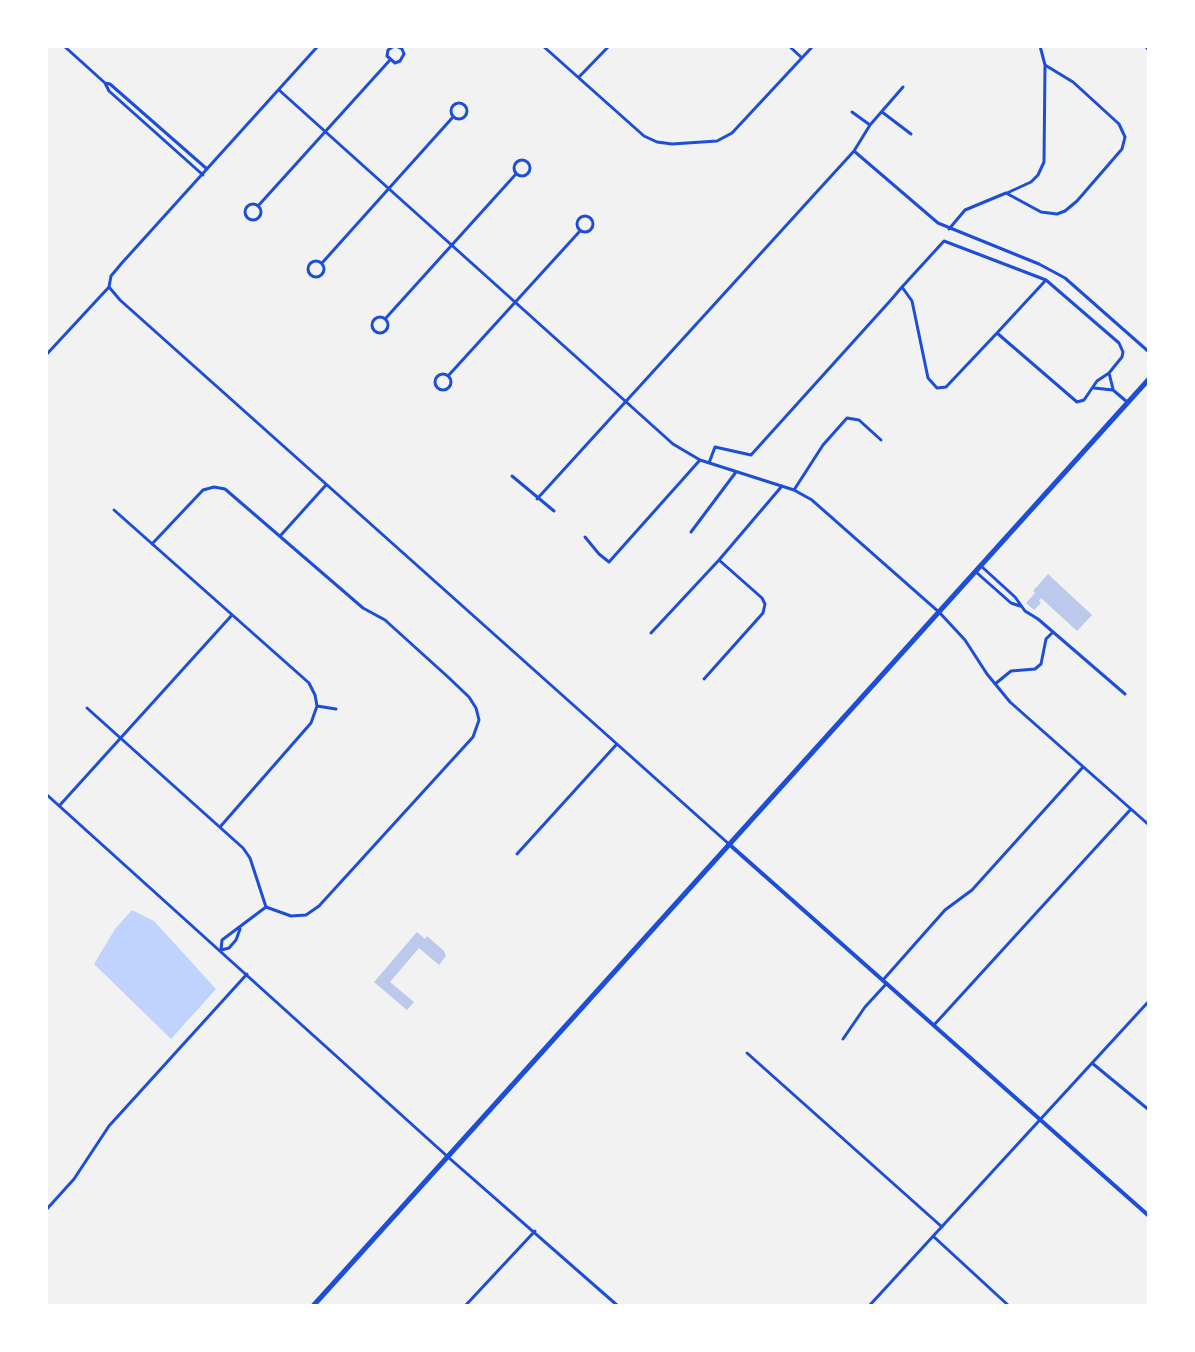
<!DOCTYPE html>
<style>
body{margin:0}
#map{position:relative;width:1195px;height:1352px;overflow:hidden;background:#f2f2f2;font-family:Signika,sans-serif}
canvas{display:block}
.frame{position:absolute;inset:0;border:48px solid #fff;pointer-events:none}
</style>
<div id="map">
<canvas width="1195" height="1352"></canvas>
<div class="frame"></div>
</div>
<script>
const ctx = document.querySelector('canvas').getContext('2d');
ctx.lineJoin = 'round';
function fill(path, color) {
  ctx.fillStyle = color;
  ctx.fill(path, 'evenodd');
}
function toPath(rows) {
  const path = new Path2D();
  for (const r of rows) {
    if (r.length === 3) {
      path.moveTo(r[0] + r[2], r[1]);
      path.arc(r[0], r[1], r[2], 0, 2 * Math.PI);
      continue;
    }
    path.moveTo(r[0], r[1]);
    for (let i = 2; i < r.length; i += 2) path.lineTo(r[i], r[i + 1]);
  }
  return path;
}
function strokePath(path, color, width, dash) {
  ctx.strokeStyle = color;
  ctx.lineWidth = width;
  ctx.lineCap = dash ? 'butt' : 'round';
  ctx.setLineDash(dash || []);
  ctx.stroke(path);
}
const water = toPath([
 [132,910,154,921,216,989,171,1039,94,964,115,929]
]);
const building = toPath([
 [1048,574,1092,615,1077,631,1041,598,1039,601,1041,603,1034,610,1026,603,1035,593,1033,591],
 [417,932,425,939,427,936,444,951,446,956,439,965,419,948,390,982,414,1002,407,1010,374,982]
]);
const minor = toPath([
 [64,46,105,83,109,91,203,175],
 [394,46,388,50,387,56,395,63,400,61,404,54,402,49,396,46],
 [543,46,644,136,657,142,672,144,717,141,732,133,813,46],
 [789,46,802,58],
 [1145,46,1149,50],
 [579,77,609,46],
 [105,83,110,84,207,169],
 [279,90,673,444,700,460,794,490,812,500,939,612,965,640,987,674,1010,702,1149,825],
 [459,111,8],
 [852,112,870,125],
 [882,112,911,134],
 [854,151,938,223,1039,264,1065,278,1149,352],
 [522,168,8],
 [1007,193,1031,182,1038,175,1044,162,1045,65],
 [253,212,8],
 [258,206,390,60],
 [585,224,8],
 [949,229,965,210,1006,193,1041,212,1057,214,1065,211,1077,201,1122,149,1125,137,1119,124,1073,82,1045,65,1040,46],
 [316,269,8],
 [322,263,453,117],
 [109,287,120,300,730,845],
 [109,287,111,276,121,264,318,46],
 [380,325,8],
 [385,319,516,174],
 [997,333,1046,280],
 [46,355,109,287],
 [1109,373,1113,389],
 [443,382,8],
 [448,376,580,231],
 [1094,388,1113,390,1126,401],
 [709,463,715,447,751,455,890,301,902,287,944,241,1046,280,1119,343,1123,352,1122,357,1109,373,1097,381,1084,400,1077,402,997,333,946,387,937,388,928,378,912,301,902,287],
 [512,476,554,511],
 [794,490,823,445,847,418,859,420,881,440],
 [537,499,854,151,870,125,903,87],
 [114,510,309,683,315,695,317,706,311,723,220,827],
 [691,532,736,472],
 [281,535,326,485],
 [585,537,599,554,609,562,700,460],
 [152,544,203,490,214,487,225,489,363,608,385,620,448,677,469,697,476,708,479,720,473,737,319,906,306,915,291,916,266,907,222,940,221,950],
 [981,566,1015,597,1025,611,1038,619,1125,694],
 [976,572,1011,603,1020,606],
 [651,633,719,560,782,486],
 [704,679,763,613,765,604,762,598,719,560],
 [995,684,1011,671,1035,669,1041,664,1046,639,1053,632],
 [317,706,336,709],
 [87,708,243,848,250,858,266,907],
 [46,794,448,1157,618,1306],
 [60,805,232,615],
 [517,854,616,745],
 [221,950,229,948,236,940,240,929],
 [883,980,945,910,972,890,1083,767],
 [934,1025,1131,809],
 [843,1039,865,1007,887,983],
 [747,1053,942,1227],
 [1092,1063,1149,1110],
 [46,1210,74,1179,109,1126,247,974],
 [933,1236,1009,1306],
 [465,1306,535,1231],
 [869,1306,1149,1001]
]);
const tertiary = toPath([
 [730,845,1149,1216]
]);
const primary = toPath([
 [313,1306,1149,379]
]);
fill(water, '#bfd3fe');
fill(building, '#bdc9ec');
strokePath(minor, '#1d4ed8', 3);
strokePath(tertiary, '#1d4ed8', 4);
strokePath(primary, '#1d4ed8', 5);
</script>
